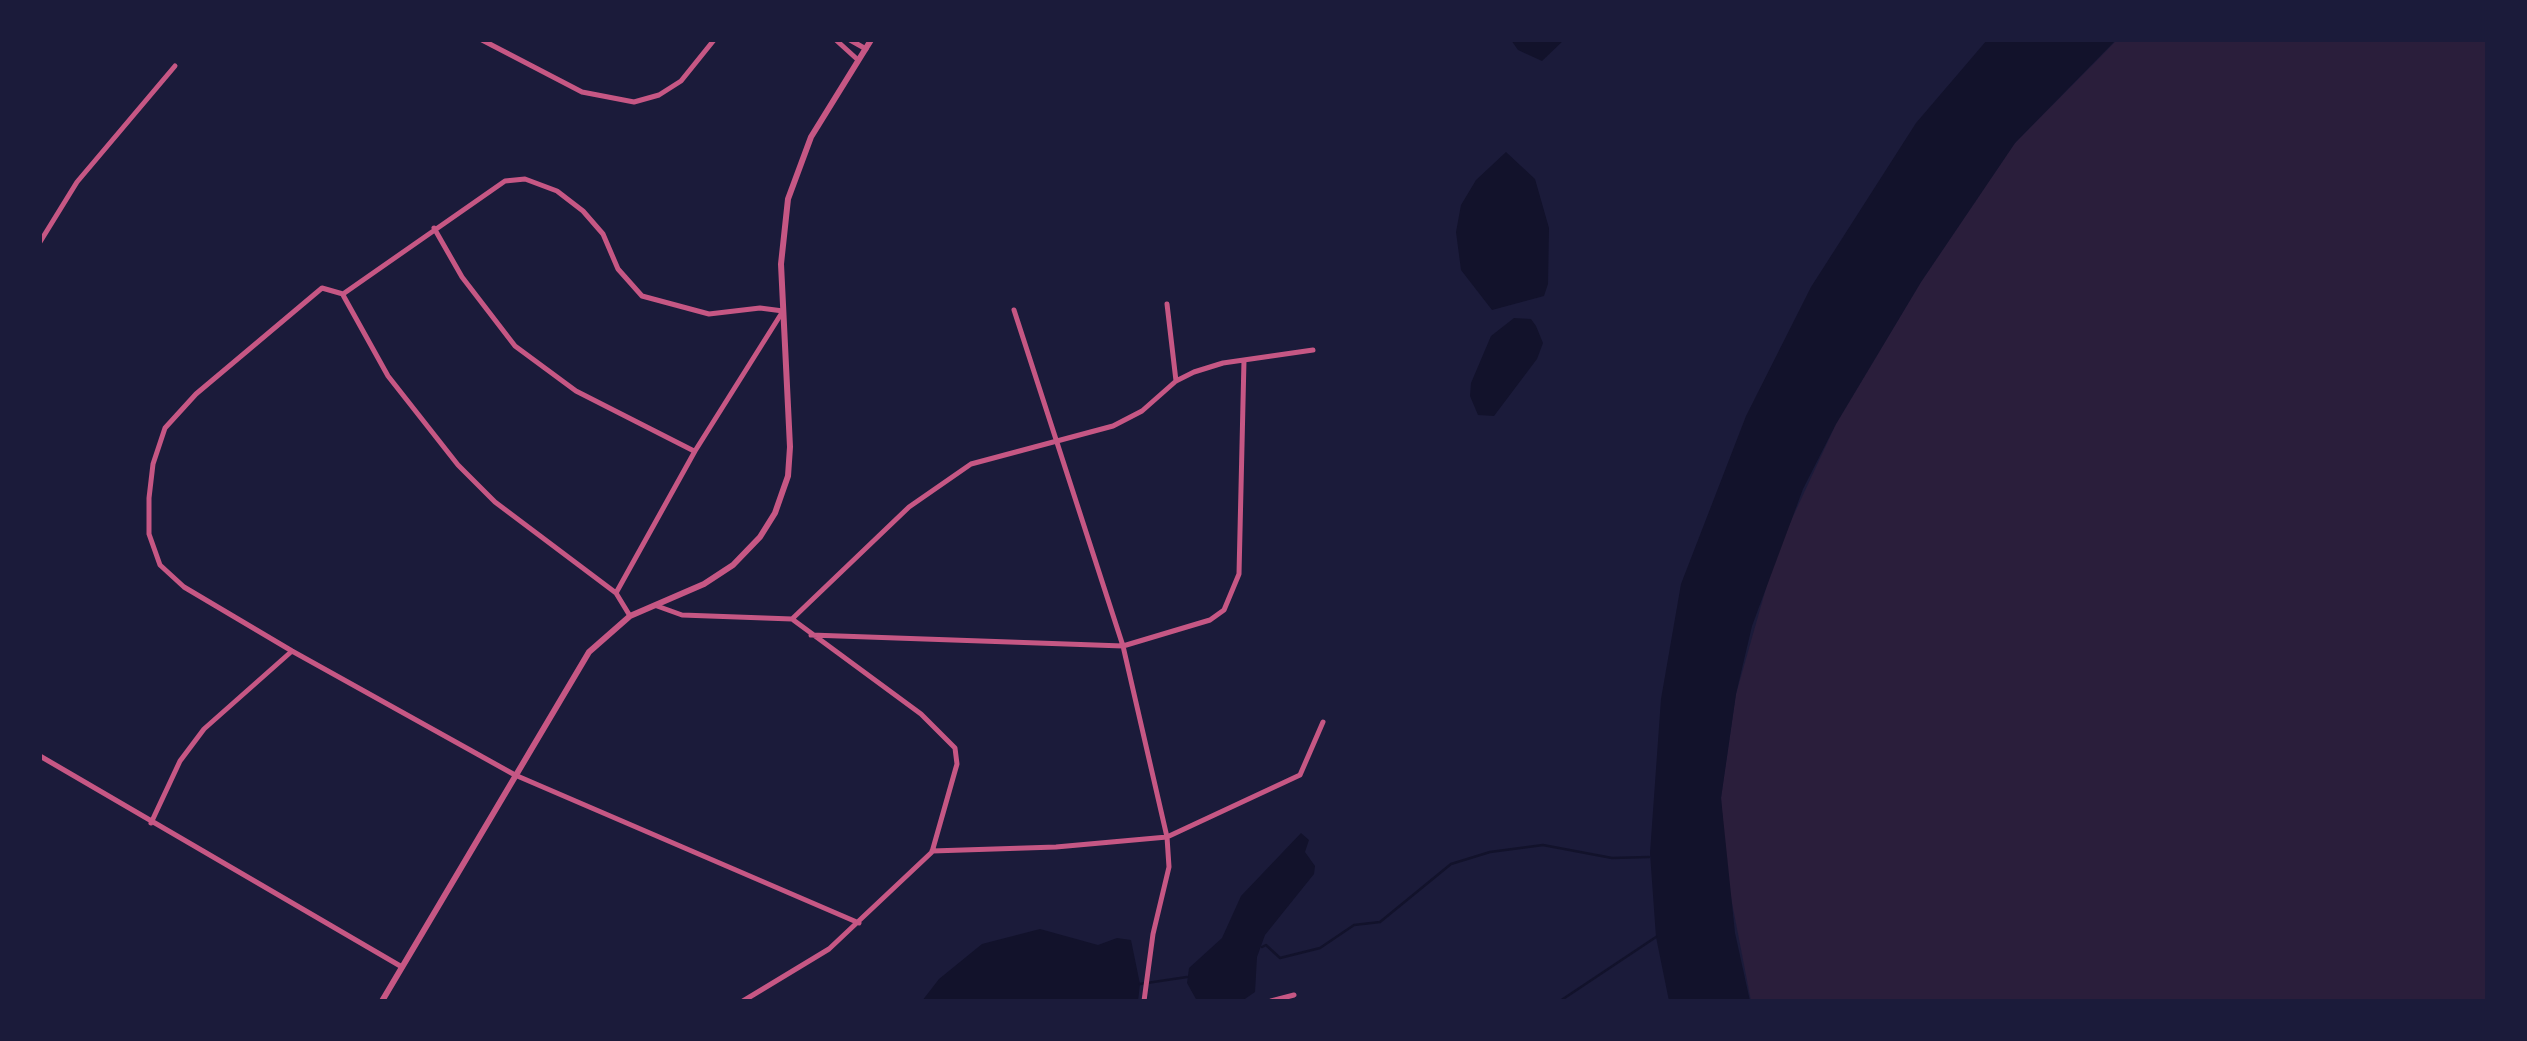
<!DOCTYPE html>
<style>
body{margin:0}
#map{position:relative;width:2527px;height:1041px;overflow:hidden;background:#1b1b3a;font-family:Lato,sans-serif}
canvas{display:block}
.frame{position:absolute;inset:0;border:42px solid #1b1b3a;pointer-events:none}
</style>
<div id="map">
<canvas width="2527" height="1041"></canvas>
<div class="frame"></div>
</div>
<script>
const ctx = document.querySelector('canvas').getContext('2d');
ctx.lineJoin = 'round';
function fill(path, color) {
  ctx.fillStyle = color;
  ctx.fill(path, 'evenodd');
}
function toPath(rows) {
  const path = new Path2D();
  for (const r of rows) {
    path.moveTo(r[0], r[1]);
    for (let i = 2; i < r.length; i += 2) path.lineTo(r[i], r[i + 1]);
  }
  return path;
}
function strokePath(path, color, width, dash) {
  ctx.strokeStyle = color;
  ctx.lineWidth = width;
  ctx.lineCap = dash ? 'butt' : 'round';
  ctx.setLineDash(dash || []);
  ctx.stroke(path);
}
const green = toPath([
 [2117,40,2487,40,2487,1001,1751,1001,1727,877,1721,798,1736,694,1776,553,1836,424,1921,282,2015,143]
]);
const water = toPath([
 [1511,40,1564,40,1542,61,1518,50],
 [1987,40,2116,40,2015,143,1921,282,1836,424,1803,489,1752,626,1736,694,1721,798,1735,933,1750,1001,1669,1001,1656,937,1650,853,1661,699,1681,584,1746,416,1811,287,1916,123],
 [1506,152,1535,179,1549,228,1548,284,1544,296,1492,310,1461,270,1456,232,1461,205,1476,180],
 [1514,318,1531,319,1536,326,1543,343,1537,359,1494,416,1478,415,1470,396,1471,383,1491,336],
 [1301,833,1309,840,1305,852,1315,866,1314,874,1265,935,1257,957,1255,992,1242,1001,1197,1001,1187,983,1189,968,1222,938,1241,896],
 [1040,929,1098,945,1117,938,1131,940,1140,984,1138,1001,922,1001,939,979,982,944]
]);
const stream = toPath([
 [1262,947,1266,945,1280,958,1320,948,1354,925,1380,922,1451,864,1490,852,1543,845,1612,858,1649,857],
 [1140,984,1187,977],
 [1560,1001,1656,937]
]);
const minor = toPath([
 [482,40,582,92,634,102,659,95,681,81,714,40],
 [836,40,858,60],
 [850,40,866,49],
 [434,228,462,277,515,346,576,391,694,451],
 [40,242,77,182,175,66],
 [343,294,322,288,196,394,165,428,153,464,149,498,149,534,160,565,184,587,292,651,515,775,859,923],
 [343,294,505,181,525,179,557,191,583,211,603,234,618,269,642,296,709,314,760,308,783,311,695,451,616,593],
 [343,295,388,376,458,465,495,502,616,593,630,616],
 [1167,304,1176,381],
 [1014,310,1123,646,1167,837,1169,867,1153,934,1144,1001],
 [657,606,682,615,792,619],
 [792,619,909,507,971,464,1113,426,1142,411,1176,381,1194,372,1223,363,1313,350],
 [811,635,1123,646,1210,620,1224,610,1239,574,1244,360],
 [40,756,402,967],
 [151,823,180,761,204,729,292,651],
 [932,851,1056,847,1167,837,1300,775,1323,722],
 [743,1001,829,949,932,852,957,764,955,748,921,714,792,619],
 [1271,1001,1294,995]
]);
const tertiary = toPath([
 [382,1001,589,652,630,616,704,584,733,565,760,537,775,513,788,476,790,447,781,264,788,199,811,137,871,40]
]);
fill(green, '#2a1e3b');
fill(water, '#12122b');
strokePath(stream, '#12122b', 2.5);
strokePath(minor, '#c65784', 5);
strokePath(tertiary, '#c65784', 6);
</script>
